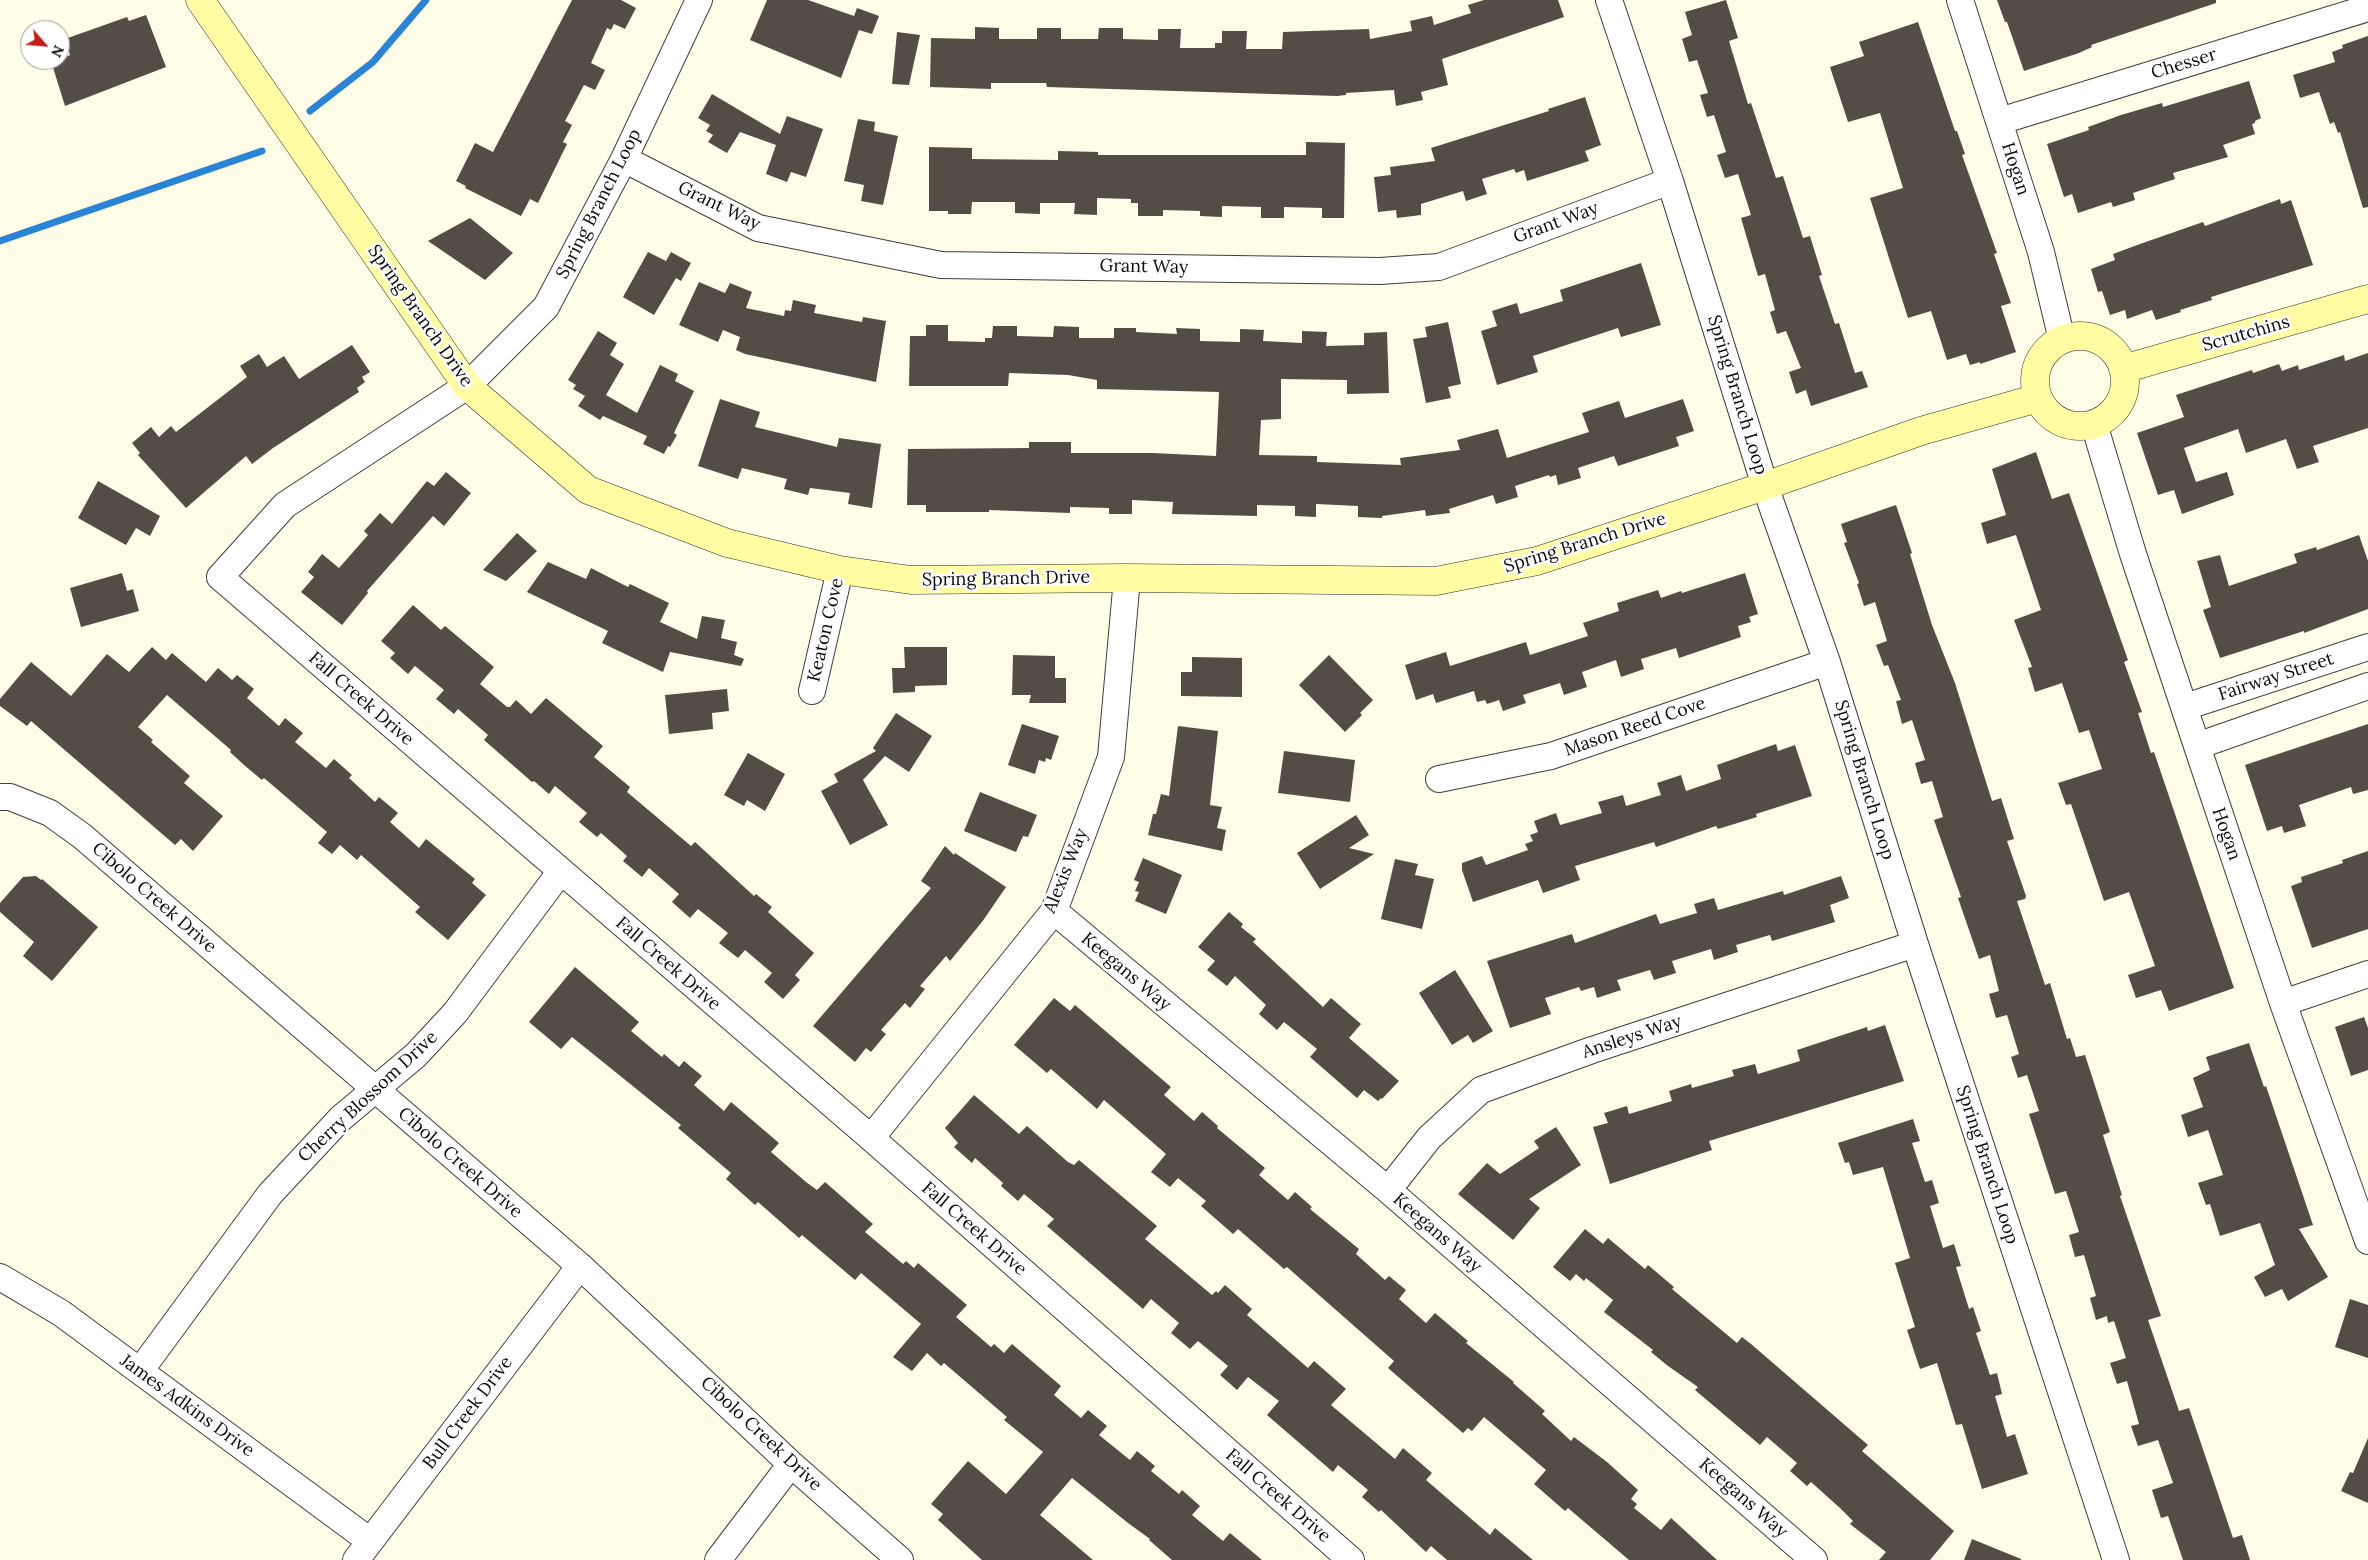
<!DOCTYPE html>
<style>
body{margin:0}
#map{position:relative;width:2368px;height:1560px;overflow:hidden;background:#fffce8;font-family:Lora,serif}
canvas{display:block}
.north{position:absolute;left:20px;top:20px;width:50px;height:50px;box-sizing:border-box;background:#fff;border:1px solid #9d9d9d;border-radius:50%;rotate:117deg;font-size:14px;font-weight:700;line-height:20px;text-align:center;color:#0b0b0b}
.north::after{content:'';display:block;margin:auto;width:18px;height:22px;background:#c41e19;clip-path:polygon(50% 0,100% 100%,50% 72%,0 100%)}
</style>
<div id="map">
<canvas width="2368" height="1560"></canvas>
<div class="north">N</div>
</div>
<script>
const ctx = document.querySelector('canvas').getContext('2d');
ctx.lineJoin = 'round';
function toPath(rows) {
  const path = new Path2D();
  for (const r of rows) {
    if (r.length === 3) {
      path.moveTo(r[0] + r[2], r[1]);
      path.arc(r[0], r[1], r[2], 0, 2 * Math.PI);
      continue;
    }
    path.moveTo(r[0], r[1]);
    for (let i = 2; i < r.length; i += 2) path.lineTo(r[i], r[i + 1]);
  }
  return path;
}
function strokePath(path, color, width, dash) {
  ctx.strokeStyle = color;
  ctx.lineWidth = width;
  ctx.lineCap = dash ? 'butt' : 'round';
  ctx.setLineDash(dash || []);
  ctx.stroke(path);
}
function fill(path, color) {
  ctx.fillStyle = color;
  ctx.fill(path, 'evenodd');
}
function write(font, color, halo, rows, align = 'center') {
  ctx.font = font + ' Lora,serif';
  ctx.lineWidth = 5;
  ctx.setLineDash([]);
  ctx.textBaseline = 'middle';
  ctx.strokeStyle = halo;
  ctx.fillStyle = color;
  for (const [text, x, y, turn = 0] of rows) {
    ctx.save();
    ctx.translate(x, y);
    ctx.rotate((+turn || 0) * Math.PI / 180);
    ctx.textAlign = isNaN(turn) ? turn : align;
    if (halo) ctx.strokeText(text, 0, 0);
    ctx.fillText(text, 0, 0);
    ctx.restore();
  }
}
const stream = toPath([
 [310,111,373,62,426,0],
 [0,241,262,151]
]);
const building = toPath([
 [572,0,621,0,636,8,625,29,614,24,611,30,607,28,591,63,605,70,595,90,584,85,565,121,572,125,563,142,567,144,538,203,530,199,521,216,465,188,466,186,456,181,475,143,493,152],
 [767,0,808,0,854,16,857,8,879,16,872,34,859,30,841,78,750,40],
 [1484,0,1558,0,1564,17,1442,59,1448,85,1421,92,1423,100,1396,106,1394,90,1346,93,1346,95,1337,96,1047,87,1046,83,991,83,991,89,930,87,931,38,975,39,975,27,999,28,999,39,1037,39,1037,28,1061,28,1061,39,1098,39,1099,28,1123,28,1123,39,1158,40,1158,29,1181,29,1180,48,1215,48,1215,43,1222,43,1222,31,1247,31,1246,49,1282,49,1283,32,1369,29,1370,39,1412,31,1410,21,1432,16,1434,25,1471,13,1468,5],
 [1726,0,1738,38,1729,41,1748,104,1751,103,1776,178,1783,176,1803,238,1810,236,1822,275,1819,276,1835,324,1839,323,1855,373,1862,371,1868,387,1811,406,1806,390,1796,394,1789,372,1801,368,1786,331,1777,334,1770,312,1775,310,1765,274,1758,276,1741,218,1751,215,1738,174,1725,178,1717,155,1726,152,1714,115,1707,117,1700,95,1708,93,1697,60,1689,62,1682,39,1692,35,1685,12],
 [1997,0,2216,0,2216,3,2091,45,2092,47,2079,53,2024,71,2007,22,2005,22],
 [146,15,166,67,65,106,51,61,60,60,70,55,65,39,127,17,129,21],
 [1918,22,1955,131,1957,131,1965,154,1962,155,1997,253,1994,254,2011,303,2001,306,2016,352,1980,364,1980,362,1970,365,1966,354,1947,360,1931,311,1908,318,1870,198,1903,188,1880,113,1848,122,1830,67,1864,56,1859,42],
 [897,32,920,35,909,85,892,84],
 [2368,36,2368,207,2363,208,2340,132,2338,133,2334,122,2330,124,2319,92,2300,98,2293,75,2335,62,2332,52,2343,48,2342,45],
 [2249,81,2261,118,2255,121,2255,123,2252,124,2255,134,2223,145,2228,157,2173,173,2175,179,2133,193,2135,200,2113,207,2111,202,2078,213,2072,194,2064,197,2047,144,2089,130,2088,127,2121,115,2162,103,2163,107],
 [712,94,780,134,787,116,823,129,806,177,791,172,787,182,766,174,776,145,740,132,727,153,708,142,713,135,706,131,710,125,698,118],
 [1585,97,1601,145,1585,151,1589,161,1527,181,1524,170,1516,173,1514,169,1482,179,1487,194,1466,201,1463,191,1421,204,1421,215,1397,218,1396,210,1378,212,1374,177,1391,175,1390,167,1435,161,1431,148,1549,111,1548,109],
 [858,119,875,122,874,131,898,136,883,205,861,201,864,185,844,181],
 [1306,142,1345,143,1344,218,1322,218,1322,208,1284,207,1284,218,1261,218,1261,207,1222,206,1222,217,1200,216,1200,211,1163,210,1163,216,1138,216,1138,203,1131,203,1131,199,1097,198,1097,215,1074,214,1075,203,1040,203,1040,214,1015,213,1015,202,972,202,971,214,948,214,948,211,929,211,929,147,972,148,972,159,1058,160,1058,151,1098,152,1098,155,1306,155],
 [2280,199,2281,204,2291,200,2313,265,2211,297,2212,300,2180,310,2181,312,2156,320,2152,310,2127,319,2125,310,2110,315,2102,291,2098,292,2091,269,2115,260,2113,254,2140,244,2203,222,2205,226],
 [470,218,513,253,485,280,428,241],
 [648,252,666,261,671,252,691,263,681,281,676,278,654,315,623,297],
 [1641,263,1661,325,1621,337,1618,328,1533,356,1538,372,1497,385,1481,331,1497,326,1492,311,1517,303,1520,314,1563,301,1560,290],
 [699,282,725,293,730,283,752,292,746,308,784,316,785,310,791,311,793,300,816,305,814,313,862,322,863,317,886,321,876,382,745,354,736,350,740,337,723,330,718,342,679,325],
 [1448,322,1461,384,1448,387,1451,398,1426,403,1413,339,1427,337,1425,327],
 [926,325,948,325,948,341,985,342,985,338,992,338,993,326,1017,326,1017,336,1053,337,1054,326,1079,327,1079,338,1114,338,1114,328,1136,328,1136,332,1177,334,1176,328,1200,329,1200,341,1240,342,1240,329,1264,330,1263,341,1302,343,1302,331,1327,332,1326,346,1364,345,1364,333,1387,332,1389,393,1347,394,1347,380,1281,379,1281,419,1261,420,1259,455,1317,456,1317,462,1401,465,1400,458,1460,450,1457,440,1498,429,1507,458,1589,432,1582,413,1619,401,1625,418,1683,399,1694,431,1676,437,1679,446,1618,466,1614,456,1578,468,1581,478,1558,485,1556,475,1550,477,1549,475,1515,486,1518,497,1496,504,1493,495,1449,509,1450,513,1426,516,1425,510,1382,516,1382,518,1358,517,1358,506,1316,504,1316,517,1295,516,1295,506,1257,505,1257,516,1172,514,1173,502,1132,500,1132,514,1109,514,1109,508,1070,507,1070,513,989,510,989,512,926,512,926,505,907,505,908,449,1029,448,1029,442,1071,442,1071,453,1153,453,1216,456,1219,392,1097,389,1097,380,1068,375,1009,373,1008,386,909,386,910,336,926,336],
 [598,331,617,343,610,355,624,364,606,395,637,413,660,365,678,374,675,381,694,391,674,433,677,435,670,447,668,446,664,454,643,444,647,436,603,416,600,420,578,406,585,396,573,389,576,385,568,380],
 [352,345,370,372,362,377,365,382,357,388,359,392,273,448,252,464,246,456,186,508,138,455,140,453,132,443,151,427,159,437,171,426,176,432,247,377,240,366,259,354,267,367,284,356,299,379],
 [2368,353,2368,428,2313,446,2319,462,2297,469,2286,439,2246,453,2238,429,2184,448,2196,482,2227,472,2234,495,2182,514,2174,490,2158,495,2137,433,2184,417,2176,395,2252,370,2253,373,2279,364,2282,371,2298,365,2299,370,2344,355,2345,361],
 [720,399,760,412,755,427,837,447,839,438,881,444,872,508,848,504,850,493,810,488,808,495,784,489,787,479,742,468,738,479,698,466],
 [2036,452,2052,499,2069,493,2128,660,2124,662,2142,712,2138,713,2151,753,2154,752,2234,988,2169,1011,2161,990,2136,998,2128,975,2155,966,2129,892,2104,901,2071,804,2066,805,2058,783,2102,769,2089,730,2079,733,2062,683,2035,692,2028,668,2032,667,2014,620,2041,610,2016,535,1987,544,1981,523,2006,515,1992,469],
 [446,472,471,493,444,526,433,516,367,591,368,593,342,625,301,592,314,577,308,572,322,554,339,568,368,535,364,531,380,513,392,524,427,481,434,486],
 [98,481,160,516,150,536,136,528,126,545,78,518],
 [1896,505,1912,553,1910,554,1932,625,1955,683,1992,801,2001,798,2014,839,2007,841,2026,896,2025,899,2017,901,2045,985,2050,983,2067,1039,2070,1038,2076,1057,2085,1055,2110,1132,2103,1135,2122,1195,2120,1196,2161,1316,2148,1320,2179,1411,2189,1408,2233,1538,2242,1535,2250,1560,2183,1560,2168,1516,2161,1518,2152,1490,2173,1483,2158,1440,2138,1446,2131,1426,2139,1424,2127,1381,2117,1384,2110,1363,2126,1358,2114,1321,2108,1323,2107,1316,2096,1320,2090,1298,2096,1296,2084,1255,2075,1257,2069,1235,2079,1232,2066,1191,2055,1194,2029,1114,2039,1111,2027,1075,2018,1078,2011,1057,2019,1054,2007,1015,1996,1018,1989,994,1999,991,1990,955,1979,959,1958,898,1961,897,1934,820,1943,817,1932,781,1921,784,1915,763,1925,760,1912,720,1902,724,1896,701,1901,700,1888,665,1884,666,1876,645,1887,641,1875,602,1864,606,1857,584,1859,583,1844,543,1847,542,1841,524],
 [517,533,537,551,506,581,483,570],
 [2359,535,2368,561,2368,609,2304,633,2304,631,2220,658,2203,610,2211,607,2197,561,2220,555,2229,586,2297,563,2294,554,2316,547,2317,550],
 [548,562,586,579,591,568,628,587,630,584,669,603,660,622,697,639,702,616,725,620,721,638,737,642,734,655,744,659,741,666,670,652,663,672,602,643,608,631,527,592],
 [122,573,127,591,133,589,139,611,81,627,70,588],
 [1745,573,1758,614,1749,617,1751,622,1738,626,1741,637,1679,658,1676,648,1641,659,1644,669,1621,677,1616,660,1582,672,1587,687,1564,695,1560,683,1523,695,1526,703,1503,711,1499,700,1487,704,1485,700,1477,702,1474,691,1436,703,1433,694,1416,700,1405,665,1446,652,1450,666,1526,642,1530,655,1588,636,1583,623,1619,611,1617,603,1658,590,1661,598,1681,591,1682,593],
 [413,605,441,630,445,626,494,667,480,684,507,707,510,707,516,700,531,714,546,698,603,746,594,757,630,787,627,792,691,846,695,842,754,896,756,894,772,907,768,912,814,953,795,975,800,980,783,999,764,982,772,973,745,950,738,958,719,943,728,933,698,909,690,918,672,902,679,894,649,868,642,877,623,861,627,856,601,833,597,837,579,822,587,813,555,786,549,794,534,781,532,782,484,740,488,735,458,709,454,714,436,699,444,690,415,666,408,674,390,658,395,653,381,641],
 [152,647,166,660,172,653,206,682,218,668,232,680,237,675,254,689,247,698,279,726,285,718,303,733,295,742,326,768,334,759,352,775,349,778,375,802,379,797,398,813,390,822,419,848,426,839,475,879,472,883,486,895,448,940,415,912,420,907,361,855,357,860,340,845,332,854,318,843,327,832,264,778,262,780,244,765,230,752,231,750,167,695,138,727,153,740,151,742,190,776,184,783,223,816,193,851,181,839,175,845,31,721,27,726,0,706,0,699,31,662,71,696,107,654,129,672],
 [904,647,947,647,947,685,915,686,915,692,893,693,892,668,905,668],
 [1013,655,1055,656,1055,678,1066,678,1066,703,1029,703,1031,695,1012,695],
 [1329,655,1373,700,1360,713,1362,715,1345,732,1299,685],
 [1192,657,1242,658,1242,697,1181,696,1181,672,1192,672],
 [727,689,729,711,712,713,713,729,669,734,665,695],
 [896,713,932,736,909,772,885,756,863,780,888,825,850,845,821,791,838,782,834,774,876,751,873,748],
 [1022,724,1059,736,1051,760,1046,758,1045,762,1039,760,1035,774,1008,765],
 [2368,724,2368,790,2353,794,2351,787,2299,805,2306,826,2284,833,2282,826,2267,831,2245,765],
 [1178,726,1218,731,1210,805,1222,807,1217,828,1226,830,1222,851,1148,835,1153,814,1156,814,1161,794,1169,796],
 [1776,744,1778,751,1795,745,1812,796,1756,814,1757,817,1718,829,1716,826,1656,847,1654,842,1575,866,1580,880,1543,893,1538,880,1473,902,1462,870,1462,863,1482,856,1486,865,1528,850,1525,844,1533,841,1530,835,1538,832,1534,821,1556,813,1560,825,1602,813,1598,802,1623,795,1626,806,1661,795,1657,783,1681,775,1686,791,1721,779,1717,765],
 [1284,751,1355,760,1350,802,1278,793],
 [748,753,785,774,765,811,747,800,744,806,724,795],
 [980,792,1037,815,1028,837,1023,836,1016,852,964,831],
 [1356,815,1369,835,1349,848,1374,854,1320,889,1297,853],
 [945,846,954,855,955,853,1006,887,982,922,950,961,946,956,920,986,925,989,910,1008,905,1003,881,1030,886,1034,871,1052,866,1048,855,1062,813,1026,931,888,921,881],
 [2368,851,2368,929,2312,948,2291,886,2302,882,2301,877,2343,863,2342,860],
 [1143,858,1182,875,1166,914,1135,901,1139,892,1135,891,1139,882,1134,880],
 [1395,859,1418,864,1415,875,1434,879,1422,929,1381,919],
 [36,876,41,880,42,879,98,927,52,981,23,956,34,942,0,912,0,903,23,877],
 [1841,876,1849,898,1830,905,1835,922,1772,941,1770,935,1736,945,1738,952,1714,960,1711,949,1672,961,1676,973,1654,980,1650,970,1617,980,1621,990,1597,998,1594,987,1581,991,1579,987,1545,998,1551,1014,1510,1028,1487,961,1572,934,1575,943,1656,914,1660,924,1697,913,1694,904,1714,898,1718,910,1783,891,1784,895],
 [1229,912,1243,924,1241,927,1256,939,1253,942,1323,1007,1331,998,1361,1024,1349,1038,1399,1081,1382,1099,1381,1098,1378,1101,1364,1090,1357,1098,1310,1057,1317,1049,1284,1022,1277,1030,1259,1014,1266,1005,1235,976,1227,986,1207,970,1215,961,1198,947],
 [575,967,639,1022,631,1031,662,1057,664,1054,679,1067,684,1061,702,1076,694,1085,724,1111,731,1102,779,1143,771,1152,806,1182,817,1190,825,1182,873,1224,865,1232,903,1264,906,1261,914,1268,918,1263,967,1305,956,1317,991,1347,994,1344,1004,1353,1012,1344,1061,1386,1054,1395,1081,1418,1088,1410,1107,1426,1099,1435,1130,1460,1137,1451,1155,1466,1151,1471,1179,1494,1182,1490,1200,1506,1192,1515,1223,1541,1230,1533,1262,1560,1172,1560,1149,1540,1150,1539,1128,1523,1072,1478,1040,1515,1093,1560,982,1560,938,1520,943,1514,931,1504,968,1461,1006,1494,1043,1452,1004,1420,1007,1417,944,1363,941,1366,927,1353,912,1371,893,1357,921,1324,861,1273,855,1280,802,1235,799,1238,758,1202,755,1205,726,1179,731,1173,678,1128,681,1125,572,1037,561,1049,529,1022],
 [1455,970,1493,1031,1473,1043,1468,1035,1452,1045,1419,993],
 [1054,998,1070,1011,1075,1005,1171,1087,1164,1095,1194,1121,1202,1112,1218,1126,1217,1128,1265,1168,1259,1175,1288,1200,1295,1192,1312,1207,1310,1209,1359,1249,1356,1254,1385,1280,1389,1276,1406,1290,1399,1299,1426,1323,1435,1313,1468,1341,1466,1343,1514,1382,1513,1383,1545,1411,1542,1414,1571,1441,1574,1437,1607,1462,1638,1490,1631,1499,1637,1504,1634,1508,1661,1530,1671,1518,1717,1560,1629,1560,1568,1508,1565,1511,1534,1484,1546,1470,1484,1417,1472,1431,1468,1428,1463,1433,1388,1368,1394,1361,1287,1267,1284,1269,1238,1229,1233,1234,1201,1206,1206,1201,1178,1178,1170,1187,1151,1172,1166,1154,1104,1100,1097,1109,1051,1069,1047,1073,1014,1045],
 [2364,1017,2368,1028,2368,1070,2351,1076,2335,1027],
 [1885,1025,1904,1081,1709,1141,1712,1150,1610,1184,1593,1127,1608,1123,1604,1113,1627,1106,1629,1114,1672,1101,1669,1091,1691,1084,1692,1088,1734,1076,1732,1070,1755,1064,1758,1074,1800,1061,1797,1050,1867,1027,1868,1031],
 [2249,1043,2264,1087,2266,1086,2313,1225,2299,1229,2328,1277,2288,1301,2282,1289,2265,1297,2254,1277,2275,1265,2260,1223,2220,1236,2210,1204,2206,1205,2198,1183,2223,1175,2208,1130,2188,1137,2181,1115,2203,1107,2193,1078,2210,1070,2206,1057],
 [974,1095,1019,1134,1027,1126,1068,1162,1074,1165,1079,1160,1157,1226,1145,1239,1212,1295,1216,1291,1218,1293,1225,1285,1252,1309,1247,1315,1308,1368,1314,1361,1346,1389,1331,1405,1395,1459,1403,1448,1432,1473,1426,1480,1490,1535,1495,1528,1533,1560,1447,1560,1431,1546,1426,1552,1381,1510,1379,1512,1362,1497,1368,1490,1338,1465,1333,1472,1267,1415,1279,1401,1248,1377,1237,1390,1220,1375,1228,1366,1198,1341,1190,1349,1171,1333,1179,1323,1151,1299,1143,1309,1047,1226,1054,1219,1024,1194,1018,1201,1001,1186,1003,1183,975,1158,972,1163,954,1147,958,1143,945,1128],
 [1913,1119,1920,1141,1912,1143,1925,1182,1932,1180,1939,1203,1930,1206,1943,1248,1954,1244,1961,1266,1956,1267,1969,1309,1973,1307,1981,1331,1976,1333,1990,1375,1997,1373,2002,1394,1995,1396,2007,1437,2015,1434,2028,1474,1982,1489,1962,1424,1956,1425,1937,1363,1920,1369,1907,1330,1915,1327,1895,1263,1910,1258,1883,1167,1853,1175,1849,1162,1845,1163,1838,1143],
 [1556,1127,1581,1165,1529,1199,1540,1208,1513,1240,1458,1194,1487,1163,1500,1174,1539,1148,1534,1141],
 [1585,1229,1603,1244,1608,1238,1645,1269,1648,1265,1674,1287,1672,1289,1737,1343,1742,1337,1751,1344,1868,1445,1862,1451,1954,1531,1930,1560,1879,1560,1886,1552,1850,1524,1853,1521,1840,1508,1811,1482,1807,1486,1790,1471,1797,1463,1767,1437,1760,1445,1695,1390,1698,1387,1668,1366,1651,1352,1653,1350,1604,1312,1613,1300,1586,1278,1584,1281,1576,1274,1570,1281,1553,1267],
 [2350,1299,2368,1305,2368,1358,2335,1347],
 [2368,1438,2368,1503,2341,1491,2350,1472,2353,1473],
 [1972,1539,2021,1559,2021,1560,1964,1560]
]);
const street = toPath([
 [699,0,624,159,546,307,467,386,285,505,220,577,871,1138,1351,1560],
 [1609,0,1670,181,1765,486,1827,662,1915,944,2116,1560],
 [1960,0,2041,252,2062,340],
 [2000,121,2368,8],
 [624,159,758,228,941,265,1380,271,1439,267,1670,181],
 [2094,424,2133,554,2197,746,2283,1003,2368,1241],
 [812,691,840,570],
 [2185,707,2368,647],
 [2197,746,2368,686],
 [1439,779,1551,756,1827,662],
 [0,797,10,797,50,813,82,836,580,1266,791,1464,900,1560],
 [1054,911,1388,1190,1814,1560],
 [2283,1003,2368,974],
 [871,1138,1054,911,1111,757,1127,578],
 [1388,1190,1429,1138,1481,1090,1592,1050,1915,944],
 [0,1277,61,1313,370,1541],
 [140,1371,270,1194,340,1119,416,1055,455,1013,561,871],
 [356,1560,580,1266],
 [718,1560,791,1464]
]);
const secondary = toPath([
 [200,0,467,386,588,490,727,543,840,570,911,580,1127,578,1436,581,1537,561,1765,486,1921,431,2038,398],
 [2080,381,45],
 [2123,369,2368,299]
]);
const streetNames = [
 ["Chesser",2184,64,-17],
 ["Hogan",2015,169,72],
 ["Spring Branch Loop",599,204,-63],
 ["Grant Way",719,206,26],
 ["Grant Way",1556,223,-20],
 ["Grant Way",1144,267,1],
 ["Spring Branch Drive",420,316,55],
 ["Scrutchins",2246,334,-16],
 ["Spring Branch Loop",1737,395,73],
 ["Spring Branch Drive",1585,543,-17],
 ["Spring Branch Drive",1006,579,-1],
 ["Keaton Cove",826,630,-77],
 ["Fairway Street",2276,677,-18],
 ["Fall Creek Drive",361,699,41],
 ["Mason Reed Cove",1635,727,-19],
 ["Spring Branch Loop",1864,780,73],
 ["Hogan",2226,834,71],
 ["Alexis Way",1066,871,-68],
 ["Cibolo Creek Drive",154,898,41],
 ["Fall Creek Drive",668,964,41],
 ["Keegans Way",1126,972,40],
 ["Ansleys Way",1632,1037,-18],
 ["Cherry Blossom Drive",368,1097,-43],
 ["Cibolo Creek Drive",460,1163,41],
 ["Spring Branch Loop",1987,1165,72],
 ["Fall Creek Drive",974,1229,41],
 ["Keegans Way",1437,1233,41],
 ["James Adkins Drive",187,1406,36],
 ["Bull Creek Drive",468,1413,-53],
 ["Cibolo Creek Drive",761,1434,43],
 ["Fall Creek Drive",1278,1496,41],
 ["Keegans Way",1743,1498,41]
];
strokePath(stream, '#2984d8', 7);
fill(building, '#544d46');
strokePath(street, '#3e3e3e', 28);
strokePath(secondary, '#2d2d2d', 29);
strokePath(street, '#fff', 26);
strokePath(secondary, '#fffca3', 28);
write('18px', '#0b0b0b', '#fff', streetNames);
</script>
